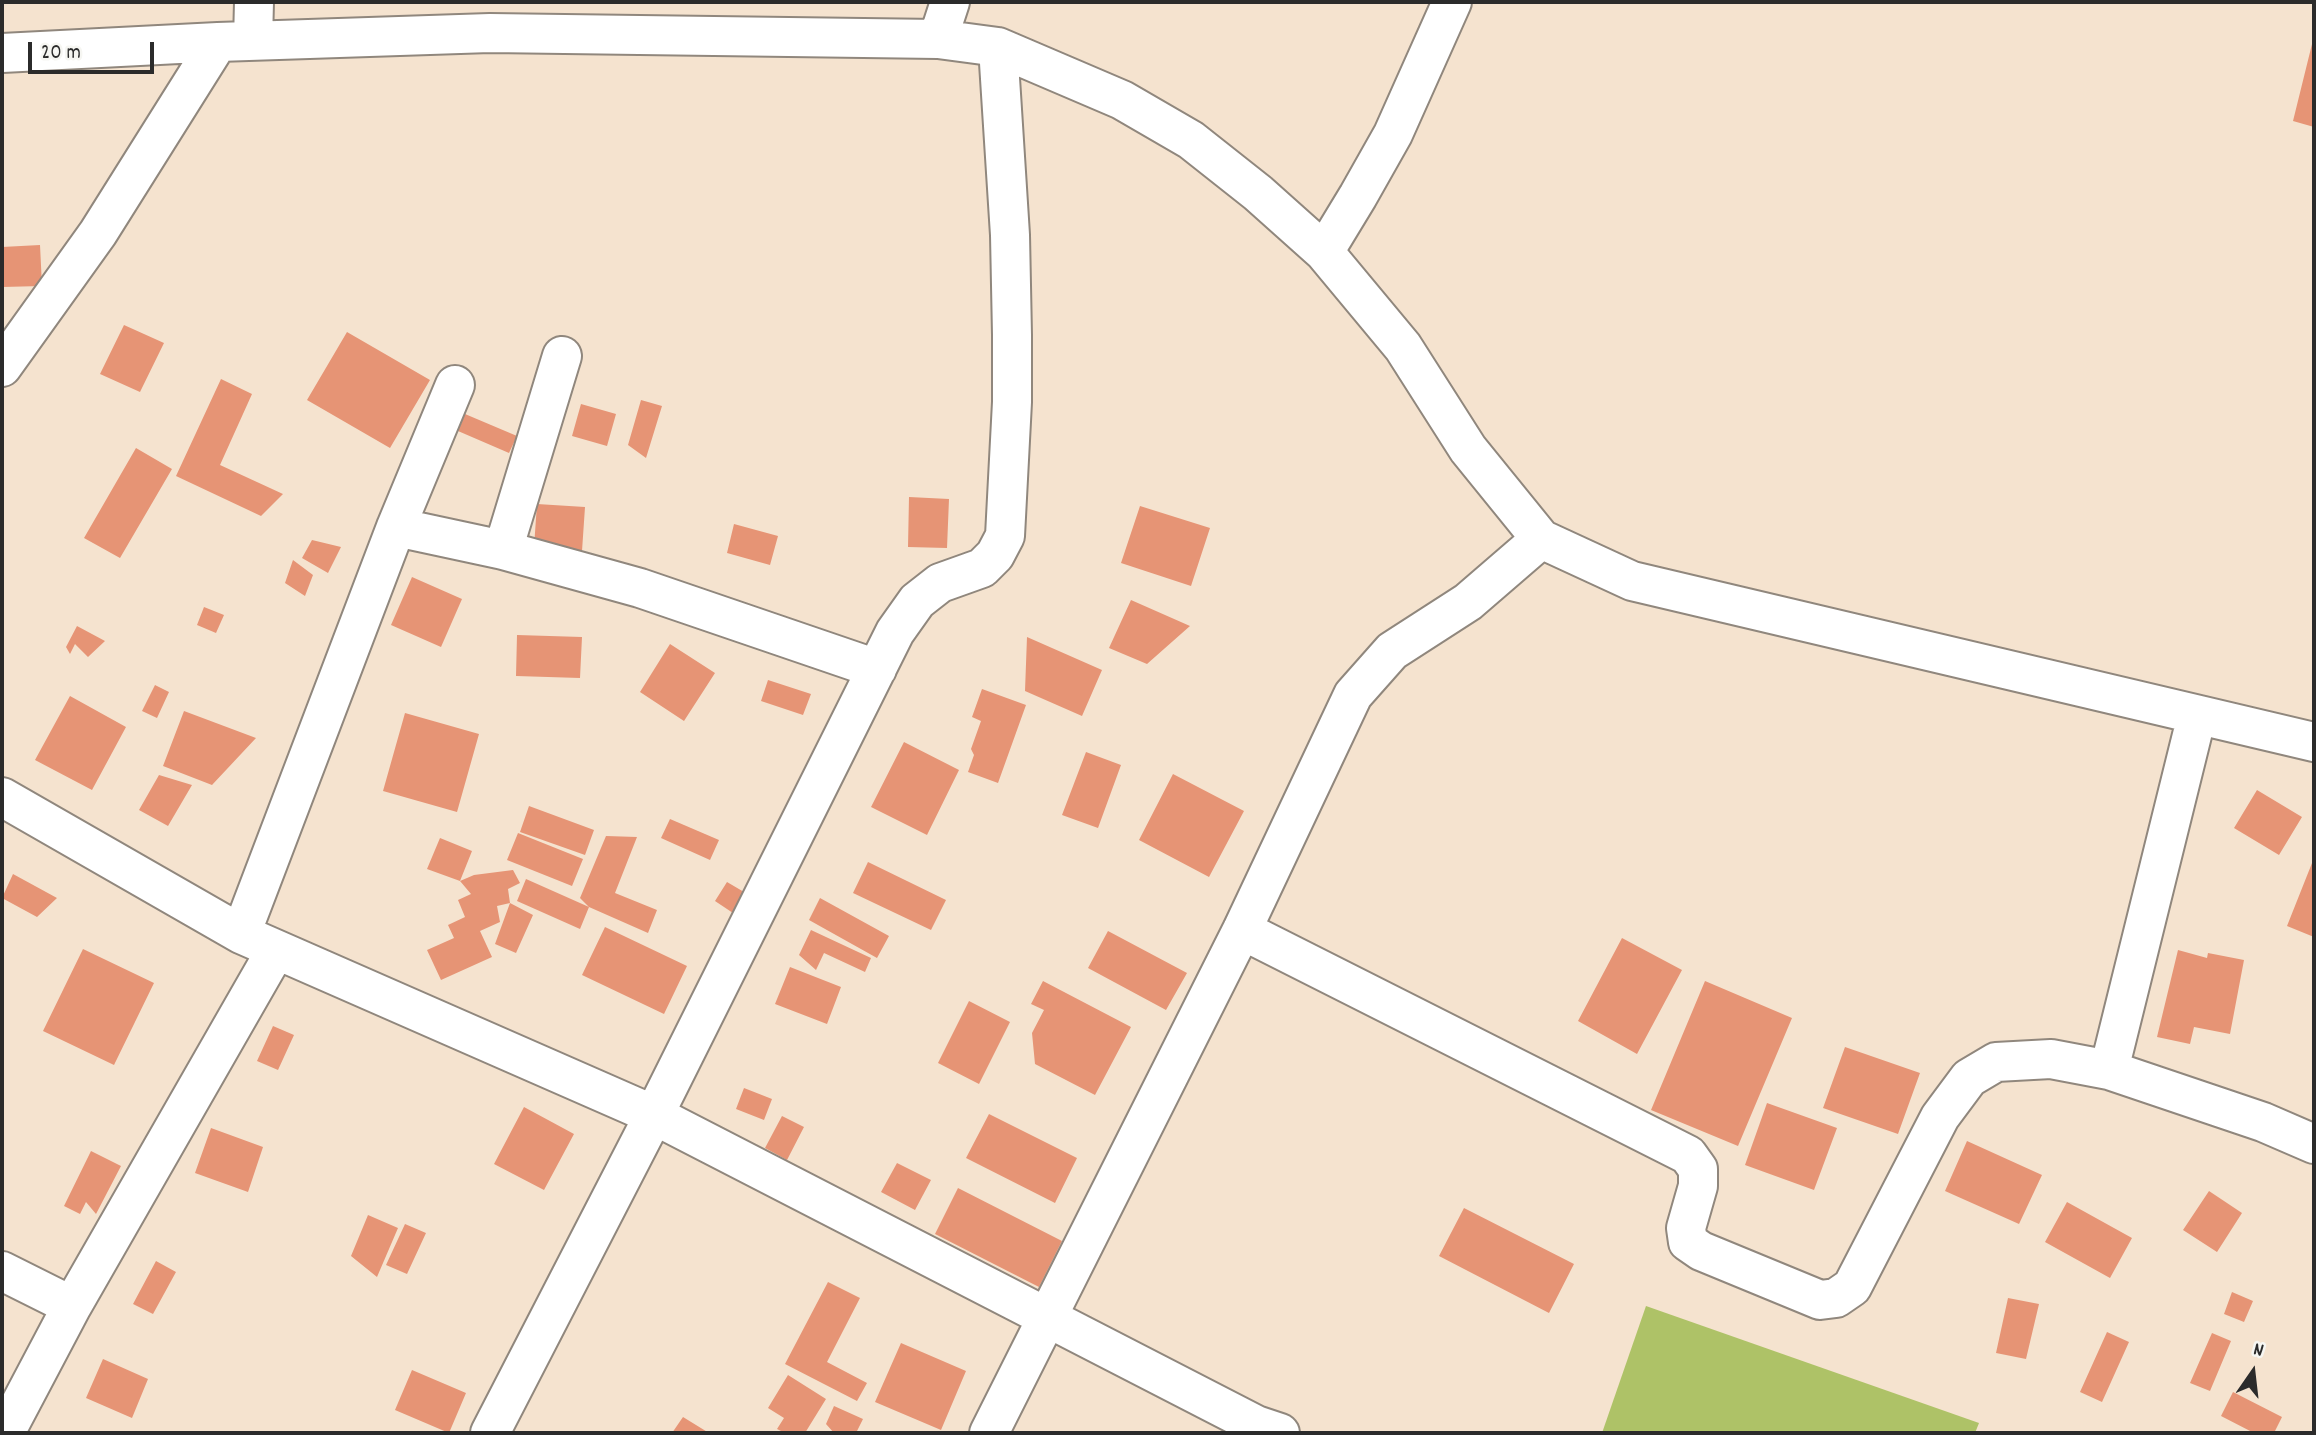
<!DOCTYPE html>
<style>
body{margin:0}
#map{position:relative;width:2316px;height:1435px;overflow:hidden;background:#f5e3cf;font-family:Dekko,sans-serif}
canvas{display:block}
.frame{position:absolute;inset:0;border:4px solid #2b2b2b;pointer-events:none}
.north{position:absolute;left:2218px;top:1337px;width:70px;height:70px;-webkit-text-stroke:5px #f6f6f2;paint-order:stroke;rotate:14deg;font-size:19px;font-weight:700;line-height:28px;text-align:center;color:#2b2b2b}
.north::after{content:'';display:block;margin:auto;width:24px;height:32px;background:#2b2b2b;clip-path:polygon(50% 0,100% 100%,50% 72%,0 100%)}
.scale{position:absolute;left:28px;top:42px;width:126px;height:32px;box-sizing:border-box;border:4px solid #2b2b2b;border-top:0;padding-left:9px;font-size:21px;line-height:24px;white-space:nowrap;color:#2b2b2b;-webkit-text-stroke:5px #f6f6f2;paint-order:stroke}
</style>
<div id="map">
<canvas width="2316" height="1435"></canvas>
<div class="frame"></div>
<div class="north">N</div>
<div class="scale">20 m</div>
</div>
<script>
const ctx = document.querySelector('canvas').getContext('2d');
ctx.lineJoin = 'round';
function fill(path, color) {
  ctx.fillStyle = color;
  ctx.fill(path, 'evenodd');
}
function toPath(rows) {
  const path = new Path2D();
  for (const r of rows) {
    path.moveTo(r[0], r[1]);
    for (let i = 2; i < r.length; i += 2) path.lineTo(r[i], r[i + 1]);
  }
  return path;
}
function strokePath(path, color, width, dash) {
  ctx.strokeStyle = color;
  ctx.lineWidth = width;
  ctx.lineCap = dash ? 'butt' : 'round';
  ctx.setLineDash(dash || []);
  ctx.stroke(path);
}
const green = toPath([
 [1646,1306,1979,1423,1975,1433,1602,1433]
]);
const building = toPath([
 [2313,40,2314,41,2314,127,2293,121],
 [40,245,42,286,2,287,2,247],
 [124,325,164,343,140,392,100,374],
 [347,332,430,380,390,448,307,400],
 [221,379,252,394,220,465,283,494,261,516,176,476],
 [641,400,662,406,646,458,628,445],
 [581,404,616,414,607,446,572,436],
 [465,414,517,436,509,453,458,431],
 [136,448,172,469,120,558,84,538],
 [909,497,949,499,947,548,908,547],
 [537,504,585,507,582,551,534,547],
 [1140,506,1210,528,1191,586,1121,563],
 [734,524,778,536,770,565,727,553],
 [312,540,341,547,328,573,302,558],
 [293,560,313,575,305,596,285,583],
 [412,577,462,599,441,647,391,625],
 [1131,600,1190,626,1147,664,1109,648],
 [204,607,224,615,216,633,197,625],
 [77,626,105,641,88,657,75,644,70,654,66,647],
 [517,635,582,637,580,678,516,676],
 [1027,637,1102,670,1082,716,1025,691],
 [670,644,715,673,684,721,640,692],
 [768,680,811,694,803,715,761,701],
 [155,685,169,692,157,718,142,711],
 [982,689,1026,705,998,783,968,772,974,755,971,749,981,721,972,717],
 [70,696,126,727,92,790,35,760],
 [184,711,256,738,212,785,163,766],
 [405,713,479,734,457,812,383,791],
 [904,742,959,770,927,835,871,807],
 [1086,752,1121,765,1098,828,1062,815],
 [1173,774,1244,811,1209,877,1139,840],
 [159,775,192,785,168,826,139,810],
 [2257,790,2302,817,2279,855,2234,828],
 [529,806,594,830,585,855,520,832],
 [670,819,719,840,710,860,661,838],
 [518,833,583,859,572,886,507,860],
 [606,836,637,837,615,893,657,910,648,933,589,907,580,929,517,901,526,879,589,907,580,898],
 [440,838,472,851,460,881,474,875,513,870,520,883,508,889,510,903,497,906,500,922,480,931,492,957,441,980,427,950,454,938,448,925,465,917,458,900,471,894,460,881,427,869],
 [2314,858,2314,937,2287,926],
 [868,862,946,900,931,930,853,893],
 [13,874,57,898,37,917,2,898],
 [727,882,744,892,733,913,715,901],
 [820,898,889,936,877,958,809,920],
 [510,903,533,915,516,953,495,944],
 [605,927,687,966,664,1014,582,975],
 [811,930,871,958,865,972,824,953,816,970,799,955],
 [1108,931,1187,973,1166,1010,1088,968],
 [1622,938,1682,970,1637,1054,1578,1021],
 [83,949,154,983,114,1065,43,1031],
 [2178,950,2207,958,2208,953,2244,960,2230,1034,2194,1027,2190,1044,2157,1037],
 [790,967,841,987,827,1024,775,1004],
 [1043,981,1131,1027,1095,1095,1035,1064,1032,1033,1044,1010,1031,1004],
 [1705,981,1792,1018,1738,1146,1651,1110],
 [969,1001,1010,1022,979,1084,938,1063],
 [273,1026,294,1035,278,1070,257,1061],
 [1845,1047,1920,1073,1898,1134,1823,1108],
 [744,1088,772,1099,764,1120,736,1109],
 [1767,1103,1837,1128,1814,1190,1745,1165],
 [524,1107,574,1134,544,1190,494,1164],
 [989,1114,1077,1158,1055,1203,966,1158],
 [782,1116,804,1127,787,1160,765,1148],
 [211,1128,263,1147,248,1192,195,1173],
 [1967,1141,2042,1175,2019,1224,1945,1191],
 [91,1151,121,1166,96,1214,86,1202,80,1214,64,1206],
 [897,1163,931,1180,915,1210,881,1192],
 [958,1188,1062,1241,1039,1287,935,1234],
 [2209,1191,2242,1213,2217,1252,2183,1230],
 [2067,1202,2132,1238,2110,1278,2045,1242],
 [1464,1208,1574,1264,1549,1313,1439,1256],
 [368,1215,398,1228,377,1277,351,1256],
 [405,1224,426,1233,407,1274,386,1265],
 [156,1261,176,1272,153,1314,133,1304],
 [828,1282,860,1298,827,1362,867,1383,857,1401,785,1364],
 [2232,1292,2253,1301,2244,1322,2224,1314],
 [2008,1298,2039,1304,2026,1359,1996,1353],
 [2107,1332,2129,1342,2102,1402,2080,1392],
 [2212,1333,2231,1341,2210,1391,2190,1383],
 [901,1343,966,1371,941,1430,875,1402],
 [103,1359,148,1379,132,1418,86,1398],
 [412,1370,466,1393,449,1433,395,1410],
 [788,1375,826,1399,805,1433,785,1433,777,1429,784,1418,768,1408],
 [2233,1392,2282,1417,2274,1433,2254,1433,2221,1416],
 [834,1406,863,1419,856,1433,834,1433,826,1424],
 [683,1417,709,1433,672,1433]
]);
const minor = toPath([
 [938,39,950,2],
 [253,41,254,2],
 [2,53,218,42,490,33,938,39,998,47,1122,100,1191,140,1258,193,1324,252,1403,347,1468,449,1541,539,1632,581,2314,742],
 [1324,252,1358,196,1393,134,1452,2],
 [2,367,98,233,218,42],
 [396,527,503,550,640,588,877,669],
 [503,550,562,356],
 [2,797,241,934,654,1115,1256,1425,1280,1433],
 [1242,930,1688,1155,1698,1169,1698,1186,1686,1228,1688,1242,1701,1251,1820,1300,1836,1298,1852,1287,1940,1117,1969,1078,1996,1062,2051,1059,2109,1070,2263,1122,2314,1144],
 [241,934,396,527,455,385],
 [2109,1070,2197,715],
 [2,1271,72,1306],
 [5,1433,72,1306,276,950],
 [490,1433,654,1115,895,632,917,601,940,583,982,568,995,555,1005,536,1012,402,1012,335,1010,235,998,47],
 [989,1433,1242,930,1353,695,1392,651,1468,602,1541,539]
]);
fill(green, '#aec267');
fill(building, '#e69475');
strokePath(minor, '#90877d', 42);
strokePath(minor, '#fff', 38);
</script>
